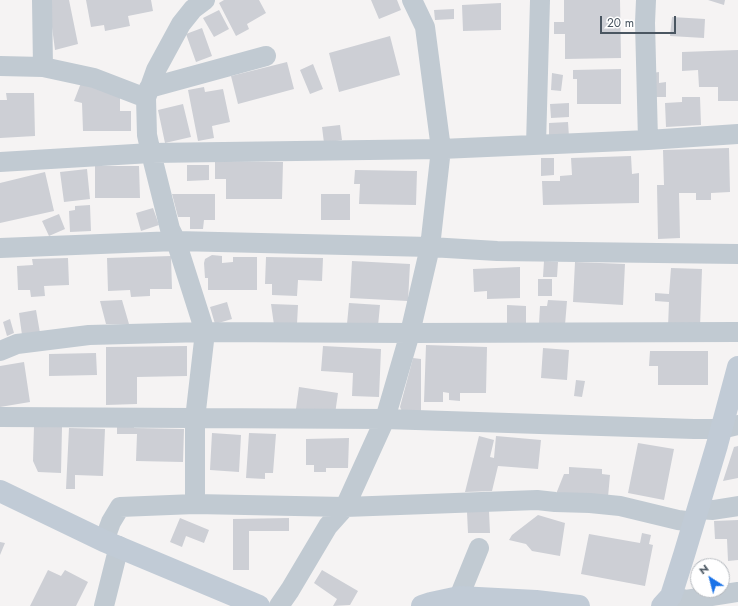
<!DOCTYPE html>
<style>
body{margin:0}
#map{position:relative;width:738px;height:606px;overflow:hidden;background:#f5f3f3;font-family:Jost,sans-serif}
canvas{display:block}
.north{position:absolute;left:690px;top:558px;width:40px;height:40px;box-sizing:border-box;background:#fff;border:1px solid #b7bbc0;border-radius:50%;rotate:324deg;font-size:11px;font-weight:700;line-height:16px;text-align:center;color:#4a5661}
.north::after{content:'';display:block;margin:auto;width:14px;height:18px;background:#1a73e8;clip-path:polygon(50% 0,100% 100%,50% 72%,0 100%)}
.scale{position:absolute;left:600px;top:16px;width:76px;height:18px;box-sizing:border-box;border:2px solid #4a5661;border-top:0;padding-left:5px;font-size:12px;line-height:14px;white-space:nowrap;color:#4a5661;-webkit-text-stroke:3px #fff;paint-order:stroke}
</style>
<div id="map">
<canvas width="738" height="606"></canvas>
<div class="north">N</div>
<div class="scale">20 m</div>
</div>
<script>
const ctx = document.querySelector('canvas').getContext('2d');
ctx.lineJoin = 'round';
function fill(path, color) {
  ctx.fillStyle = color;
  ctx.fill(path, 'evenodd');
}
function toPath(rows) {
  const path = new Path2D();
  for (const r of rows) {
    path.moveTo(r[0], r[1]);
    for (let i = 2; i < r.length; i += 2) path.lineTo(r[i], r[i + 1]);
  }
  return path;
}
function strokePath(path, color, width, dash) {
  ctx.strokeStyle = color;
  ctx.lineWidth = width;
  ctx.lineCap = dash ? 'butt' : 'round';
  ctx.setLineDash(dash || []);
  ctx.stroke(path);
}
const building = toPath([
 [50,0,69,0,78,44,55,50,50,12],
 [86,0,151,0,153,11,128,16,130,26,105,31,104,25,91,27],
 [224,0,259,0,266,13,247,24,249,29,236,36,219,3],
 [371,0,397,0,401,10,379,19],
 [564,0,620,0,621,58,565,59,565,34,554,34,554,22,564,22],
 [708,0,725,0,724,5],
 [501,3,501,30,463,31,462,5],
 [454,9,454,19,435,20,434,10],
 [219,10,229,29,214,37,203,18],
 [672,17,705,19,704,38,670,36],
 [202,28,212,56,196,62,186,34],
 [390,36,400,75,339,92,329,53],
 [738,50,738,101,718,101,718,87,699,87,698,70,682,71,682,52],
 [287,62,294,89,238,104,231,76],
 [313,64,323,89,310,94,300,70],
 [621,69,621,104,577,104,577,79,573,79,573,70],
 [659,72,659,83,666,82,666,97,653,97,652,73],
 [552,73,563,75,561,91,551,90],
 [81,83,120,97,120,111,131,111,131,131,83,131,82,103,74,101],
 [204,87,205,92,223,89,230,122,212,126,214,138,198,141,188,90],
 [6,93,34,93,35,136,0,138,0,100,7,100],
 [682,97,700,97,701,125,666,127,665,103,682,102],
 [569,103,569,117,551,118,550,104],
 [183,104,191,137,165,143,158,110],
 [568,122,569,137,549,138,549,123],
 [340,125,342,140,324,143,322,127],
 [729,148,730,192,711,193,711,200,696,200,696,193,679,193,680,238,658,239,657,185,664,185,663,150],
 [631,156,632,174,639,173,639,203,543,205,542,181,560,181,560,176,572,175,571,158],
 [541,158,554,158,554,175,541,176],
 [215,161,283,162,282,199,226,199,226,179,215,179],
 [187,165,209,165,209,180,187,181],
 [95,166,139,166,140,198,95,198],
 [87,169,90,199,64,202,60,172],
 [355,170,417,171,416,205,359,204,360,184,354,184],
 [45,172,54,211,0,223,0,183],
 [172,194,215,194,215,220,204,220,203,229,190,229,190,217,178,217],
 [321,194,350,194,350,220,321,220],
 [90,205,91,231,70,232,69,211,75,210,75,206],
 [153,208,159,225,141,231,136,213],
 [59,214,65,229,49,236,42,221],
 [212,255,222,256,222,263,233,262,233,257,257,257,257,290,208,290,208,278,205,278,204,263,205,259],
 [171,256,172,289,150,289,150,296,131,297,130,290,108,291,107,258],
 [266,257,323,258,322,281,298,280,297,296,272,295,272,284,265,284],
 [68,258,69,285,44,286,45,296,31,297,30,290,18,290,17,266,33,265,32,259],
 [352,261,410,264,408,301,350,298],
 [544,261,558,262,557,277,543,277],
 [575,262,625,264,623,305,573,302],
 [520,267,520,298,487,299,487,291,474,292,473,269],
 [671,268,702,269,700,328,668,327,669,302,655,301,655,293,669,294],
 [538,279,552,279,552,296,538,296],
 [122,300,129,324,106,324,100,301],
 [548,300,567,301,565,325,539,324,540,306,547,306],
 [227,302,232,319,215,324,210,307],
 [349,303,380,305,378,326,347,324],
 [271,304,298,305,297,324,274,325],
 [507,305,526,306,526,326,507,326],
 [36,310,40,333,22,335,19,313],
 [10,319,14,333,7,336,3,322],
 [426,345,487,347,486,393,460,393,460,401,449,400,449,393,443,392,443,402,424,402],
 [187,346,187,376,137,377,137,404,106,405,106,347],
 [323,346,381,349,379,397,352,396,353,373,321,371],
 [543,348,569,350,567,380,541,378],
 [650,351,708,351,708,385,658,385,658,366,649,366],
 [96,353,97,375,49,376,49,354],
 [413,358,421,359,421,416,404,416,400,407],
 [24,362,30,402,0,407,0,366],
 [576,380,585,381,582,397,574,396],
 [299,387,338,393,335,414,296,409],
 [117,425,134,425,134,428,184,429,183,462,136,461,137,434,117,434],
 [34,426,62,427,61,473,38,472,33,461],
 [69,428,105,429,103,476,75,475,75,489,66,489],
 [212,433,241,435,239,472,210,470],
 [249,433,276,434,273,473,265,473,265,479,246,478],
 [479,436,494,440,490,457,494,458,496,436,541,440,538,469,498,466,492,491,465,492],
 [349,438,348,468,326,468,326,472,314,472,314,465,306,465,306,439],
 [638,443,674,449,664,500,628,493],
 [738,446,738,478,723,481,734,447],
 [569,467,602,469,602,474,610,475,608,497,556,494,564,474,569,474],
 [489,511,490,533,468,533,467,512],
 [538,515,565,523,560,556,532,551,526,544,509,540,512,535],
 [180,518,209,530,204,543,186,536,182,547,170,542],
 [289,518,289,531,249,531,249,570,233,570,233,519],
 [738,520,738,560,728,561,727,539,715,539,714,521],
 [642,533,651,535,649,544,653,545,645,586,581,574,589,534,640,543],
 [0,542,5,543,0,555],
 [48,570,61,576,65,570,88,582,76,606,30,606],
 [322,570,358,591,350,605,333,606,337,599,314,583]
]);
const street = toPath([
 [42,0,43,67],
 [646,0,645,23,648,140],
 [0,66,43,67,94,78,146,98],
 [149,88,266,56],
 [536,145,540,0],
 [0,162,151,153,441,149,648,140,738,134],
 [0,248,176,241,430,247,497,251,738,254],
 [0,351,17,344,89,335,205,332,410,333,738,332],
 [0,417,385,419,694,429,721,429,738,425],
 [195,504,195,419,205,332,176,241,170,229,151,153,147,135,146,98,156,70,181,24,193,9,205,0],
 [698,509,713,510,738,506],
 [104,541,111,522,120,507,195,504,345,507,537,500,555,502,590,503,620,506,678,520,694,522],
 [671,596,686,600,738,592],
 [459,597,479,548],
 [104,606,119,546],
 [279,606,290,590,328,526,345,507,385,419,410,333,430,247,441,149,425,27,412,0]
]);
const secondary = toPath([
 [0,491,104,541,259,606],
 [422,606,431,603,459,597,536,601,579,606],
 [662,606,671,596,684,555,717,445,738,367]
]);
fill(building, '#cdcfd5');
strokePath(street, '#c1cad2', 20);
strokePath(secondary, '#c1cbd6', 22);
</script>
